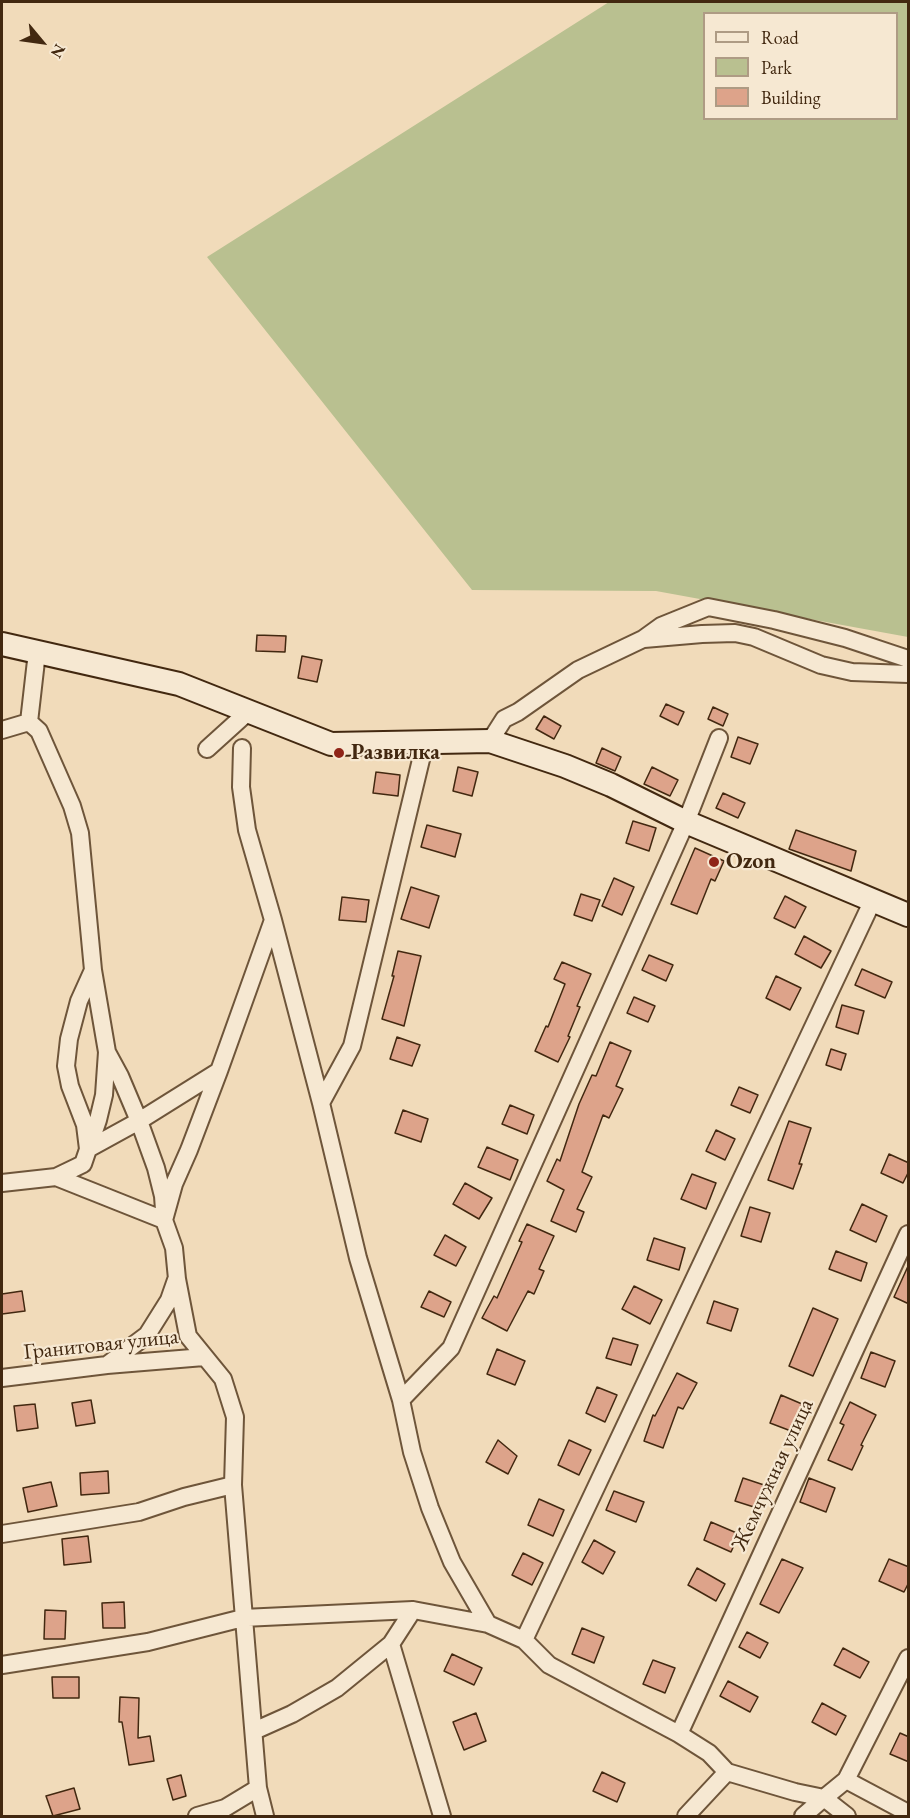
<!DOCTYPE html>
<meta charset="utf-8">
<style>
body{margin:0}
#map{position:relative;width:910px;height:1818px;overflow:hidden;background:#f1dbba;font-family:"EB Garamond",serif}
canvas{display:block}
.frame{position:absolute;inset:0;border:3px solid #422810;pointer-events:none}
.legend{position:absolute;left:703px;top:12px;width:195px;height:108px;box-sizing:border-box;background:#f6e8d2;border:2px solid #ae9b84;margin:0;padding:8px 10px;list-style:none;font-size:18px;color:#422810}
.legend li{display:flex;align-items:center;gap:12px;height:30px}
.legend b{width:30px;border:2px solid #ae9b84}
.north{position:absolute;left:12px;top:12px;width:60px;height:60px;-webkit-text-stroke:4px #f6e8d2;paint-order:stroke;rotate:119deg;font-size:16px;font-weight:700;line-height:24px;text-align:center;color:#422810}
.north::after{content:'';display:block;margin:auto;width:21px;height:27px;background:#422810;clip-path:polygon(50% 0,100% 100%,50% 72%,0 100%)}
</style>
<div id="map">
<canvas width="910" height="1818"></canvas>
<div class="frame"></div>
<ul class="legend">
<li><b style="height:8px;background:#f6e8d2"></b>Road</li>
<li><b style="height:16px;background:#b9c090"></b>Park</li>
<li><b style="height:16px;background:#dda38a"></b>Building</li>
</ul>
<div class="north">N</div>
</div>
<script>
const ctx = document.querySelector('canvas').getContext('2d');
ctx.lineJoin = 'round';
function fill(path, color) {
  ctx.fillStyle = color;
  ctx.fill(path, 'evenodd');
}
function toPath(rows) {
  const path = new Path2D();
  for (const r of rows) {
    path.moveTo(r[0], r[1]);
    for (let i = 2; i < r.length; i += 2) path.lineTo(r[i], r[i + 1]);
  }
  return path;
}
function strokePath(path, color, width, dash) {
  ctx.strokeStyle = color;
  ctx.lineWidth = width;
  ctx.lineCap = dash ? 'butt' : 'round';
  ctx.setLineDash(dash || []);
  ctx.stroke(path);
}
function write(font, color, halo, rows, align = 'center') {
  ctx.font = font + ' "EB Garamond",serif';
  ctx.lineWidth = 4.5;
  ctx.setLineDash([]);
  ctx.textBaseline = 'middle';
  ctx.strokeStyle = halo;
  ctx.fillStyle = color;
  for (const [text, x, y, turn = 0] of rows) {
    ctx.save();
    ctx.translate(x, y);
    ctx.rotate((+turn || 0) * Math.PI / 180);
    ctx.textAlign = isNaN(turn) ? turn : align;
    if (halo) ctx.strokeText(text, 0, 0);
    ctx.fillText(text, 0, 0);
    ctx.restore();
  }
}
const green = toPath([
 [609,2,908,2,908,637,656,591,472,590,207,257],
 [704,14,896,14,896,118,704,118]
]);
const building = toPath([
 [257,635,286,636,285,652,256,651,257,635],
 [302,656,322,660,317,682,298,678,302,656],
 [666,704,684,712,678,725,660,716,666,704],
 [713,707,728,714,723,726,708,719,713,707],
 [544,716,561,726,554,739,536,729,544,716],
 [738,737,758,744,750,764,731,757,738,737],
 [602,748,621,757,615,771,596,763,602,748],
 [458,767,478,772,472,796,453,791,458,767],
 [652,767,678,780,670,796,644,784,652,767],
 [376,772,400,775,398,796,373,793,376,772],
 [723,793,745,803,738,818,716,808,723,793],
 [633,821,656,828,649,851,626,843,633,821],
 [427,825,461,834,455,857,421,847,427,825],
 [796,830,856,851,851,871,789,849,796,830],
 [695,848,724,861,715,881,711,879,697,914,671,904,695,848],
 [614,878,634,887,622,915,602,906,614,878],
 [411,887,439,896,429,928,401,919,411,887],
 [581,894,600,900,592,921,574,915,581,894],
 [785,896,806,907,795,928,774,918,785,896],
 [342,897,369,900,366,922,339,920,342,897],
 [804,936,831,951,821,968,795,954,804,936],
 [398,951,421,956,404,1026,382,1019,394,976,392,976,398,951],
 [649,955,673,965,666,981,642,970,649,955],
 [562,962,591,974,577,1006,580,1007,568,1036,570,1037,558,1062,535,1051,546,1026,548,1027,565,984,554,979,562,962],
 [862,969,892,982,885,998,855,985,862,969],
 [776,976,801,988,790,1010,766,998,776,976],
 [634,997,655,1006,648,1022,627,1013,634,997],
 [842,1005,864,1011,858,1034,836,1027,842,1005],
 [397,1037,420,1045,412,1066,390,1059,397,1037],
 [610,1042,631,1051,616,1086,623,1089,609,1118,603,1115,582,1172,592,1177,577,1209,584,1212,576,1232,551,1221,564,1190,547,1181,557,1159,560,1161,579,1104,592,1075,596,1076,610,1042],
 [831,1049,846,1054,841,1070,826,1065,831,1049],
 [739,1087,758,1095,750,1113,731,1105,739,1087],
 [510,1105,534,1115,527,1134,502,1124,510,1105],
 [403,1110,428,1119,421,1142,395,1133,403,1110],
 [789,1121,811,1128,799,1164,802,1164,793,1189,768,1180,789,1121],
 [716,1130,735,1139,725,1160,706,1151,716,1130],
 [487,1147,518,1160,510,1180,478,1167,487,1147],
 [889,1154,909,1163,909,1171,903,1183,881,1173,889,1154],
 [692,1174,716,1183,706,1209,681,1199,692,1174],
 [465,1183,492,1198,479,1219,453,1204,465,1183],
 [862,1204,887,1216,876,1242,850,1230,862,1204],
 [750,1207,770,1213,761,1242,741,1236,750,1207],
 [527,1224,554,1236,539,1269,544,1271,534,1294,528,1291,507,1331,482,1318,494,1296,497,1298,522,1242,519,1241,527,1224],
 [445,1235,466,1247,456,1266,434,1255,445,1235],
 [654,1238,685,1248,679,1270,647,1260,654,1238],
 [836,1251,867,1263,861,1281,829,1269,836,1251],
 [909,1264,909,1304,894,1297,909,1264],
 [634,1286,662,1300,650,1324,622,1309,634,1286],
 [22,1291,25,1311,2,1314,2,1294,22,1291],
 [429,1291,451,1302,444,1317,421,1307,429,1291],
 [714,1301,738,1309,731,1331,707,1323,714,1301],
 [813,1308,838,1319,813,1376,789,1366,813,1308],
 [613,1338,638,1345,631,1365,606,1358,613,1338],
 [497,1349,525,1361,515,1385,487,1374,497,1349],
 [871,1352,895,1361,885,1387,861,1378,871,1352],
 [677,1373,697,1383,683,1409,678,1407,663,1448,644,1441,653,1415,655,1416,677,1373],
 [597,1387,617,1395,605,1422,586,1413,597,1387],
 [781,1395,802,1404,791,1431,770,1423,781,1395],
 [91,1400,95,1423,76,1426,72,1403,91,1400],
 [850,1402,876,1415,861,1445,863,1446,852,1470,828,1460,844,1425,840,1423,850,1402],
 [35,1404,38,1428,17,1431,14,1406,35,1404],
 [498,1440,517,1456,508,1474,486,1462,498,1440],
 [569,1440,591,1450,579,1475,558,1465,569,1440],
 [108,1471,109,1493,81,1495,80,1473,108,1471],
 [743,1478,764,1485,757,1508,735,1501,743,1478],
 [809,1478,835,1488,826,1512,800,1502,809,1478],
 [51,1482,57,1506,28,1512,23,1488,51,1482],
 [614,1491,644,1502,636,1522,606,1510,614,1491],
 [539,1499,564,1510,553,1536,528,1525,539,1499],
 [711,1522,739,1534,731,1552,704,1540,711,1522],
 [88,1536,91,1562,64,1565,62,1539,88,1536],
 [594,1540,615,1552,603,1574,582,1562,594,1540],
 [523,1553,543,1563,532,1585,512,1575,523,1553],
 [782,1559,803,1568,779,1613,760,1604,782,1559],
 [889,1559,909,1567,909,1582,904,1592,879,1581,889,1559],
 [697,1568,725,1584,716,1601,688,1585,697,1568],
 [124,1602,125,1628,103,1628,102,1603,124,1602],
 [45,1610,66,1611,65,1639,44,1639,45,1610],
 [582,1628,604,1637,594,1663,572,1654,582,1628],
 [747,1632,768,1643,760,1658,739,1647,747,1632],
 [843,1648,869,1662,860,1678,834,1665,843,1648],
 [452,1654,482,1668,474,1685,444,1671,452,1654],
 [653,1660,675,1668,665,1693,643,1684,653,1660],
 [52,1677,79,1677,79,1698,53,1698,52,1677],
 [728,1681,758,1697,750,1712,720,1696,728,1681],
 [120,1697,139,1698,138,1738,150,1736,154,1761,129,1765,122,1722,119,1722,120,1697],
 [822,1703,846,1716,836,1735,812,1722,822,1703],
 [476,1713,486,1741,464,1750,453,1722,476,1713],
 [900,1733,909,1737,909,1762,890,1754,900,1733],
 [602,1772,625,1783,617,1802,593,1791,602,1772],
 [181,1775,186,1796,173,1800,167,1779,181,1775],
 [74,1788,80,1809,53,1816,46,1796,74,1788]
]);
const street = toPath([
 [644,639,702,634,735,633,754,637,821,665,852,672,908,674],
 [29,722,37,652],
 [2,730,29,722,39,731,72,806,80,833,93,970,107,1052,104,1095,98,1120,83,1164,56,1177],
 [490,741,504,719,518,712,578,670,643,639,661,626,708,607,774,620,845,638,908,659],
 [242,748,241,787,247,830,273,920,321,1103,358,1258,401,1400,412,1452,430,1508,452,1562,488,1624],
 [207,749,249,711],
 [93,970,79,1001,69,1039,66,1066,70,1086,85,1125,88,1149,139,1121,219,1071],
 [107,1052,120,1076,139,1121,156,1168,163,1196,164,1210],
 [321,1103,352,1046,425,743],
 [2,1183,56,1177,164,1220,174,1248,177,1279,188,1336,223,1379,235,1417,233,1485,258,1788,265,1816],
 [164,1220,174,1184,189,1150,219,1071,273,920],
 [107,1365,147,1335,169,1300,176,1280],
 [2,1378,107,1365,204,1357],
 [401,1400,451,1348,686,822,719,738],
 [2,1534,139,1512,184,1497,233,1485],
 [524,1640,873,900],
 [391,1644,442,1816],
 [2,1665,148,1642,243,1618,413,1610,488,1624,524,1640,549,1665,679,1734,709,1753,727,1772,795,1792,824,1798,803,1816],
 [254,1731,292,1714,337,1688,391,1644,413,1610],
 [679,1734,908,1234],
 [846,1780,908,1813],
 [197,1816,225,1808,258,1788],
 [686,1816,727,1772],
 [847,1816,824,1798,846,1780,908,1658]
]);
const secondary = toPath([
 [2,644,179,684,331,744,490,741,565,766,611,785,686,822,908,915]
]);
const markers = [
 [339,753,6,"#8f2418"],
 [714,862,6,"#8f2418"]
];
const poiNames = [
 ["Развилка",351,753],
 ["Ozon",726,862]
];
const streetNames = [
 ["Гранитовая улица",101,1345,-6],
 ["Жемчужная улица",773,1475,-65]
];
fill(green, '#b9c090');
fill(building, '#dda38a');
strokePath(building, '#422810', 1.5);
strokePath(street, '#6e553a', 20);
strokePath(secondary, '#422810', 26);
strokePath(street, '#f6e8d2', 16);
strokePath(secondary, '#f6e8d2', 22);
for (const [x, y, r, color] of markers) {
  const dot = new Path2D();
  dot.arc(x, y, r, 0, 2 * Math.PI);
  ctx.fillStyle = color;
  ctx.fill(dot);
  strokePath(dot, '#f6e8d2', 2);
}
write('bold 22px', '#422810', '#f6e8d2', poiNames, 'left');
write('22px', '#422810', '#f6e8d2', streetNames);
</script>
